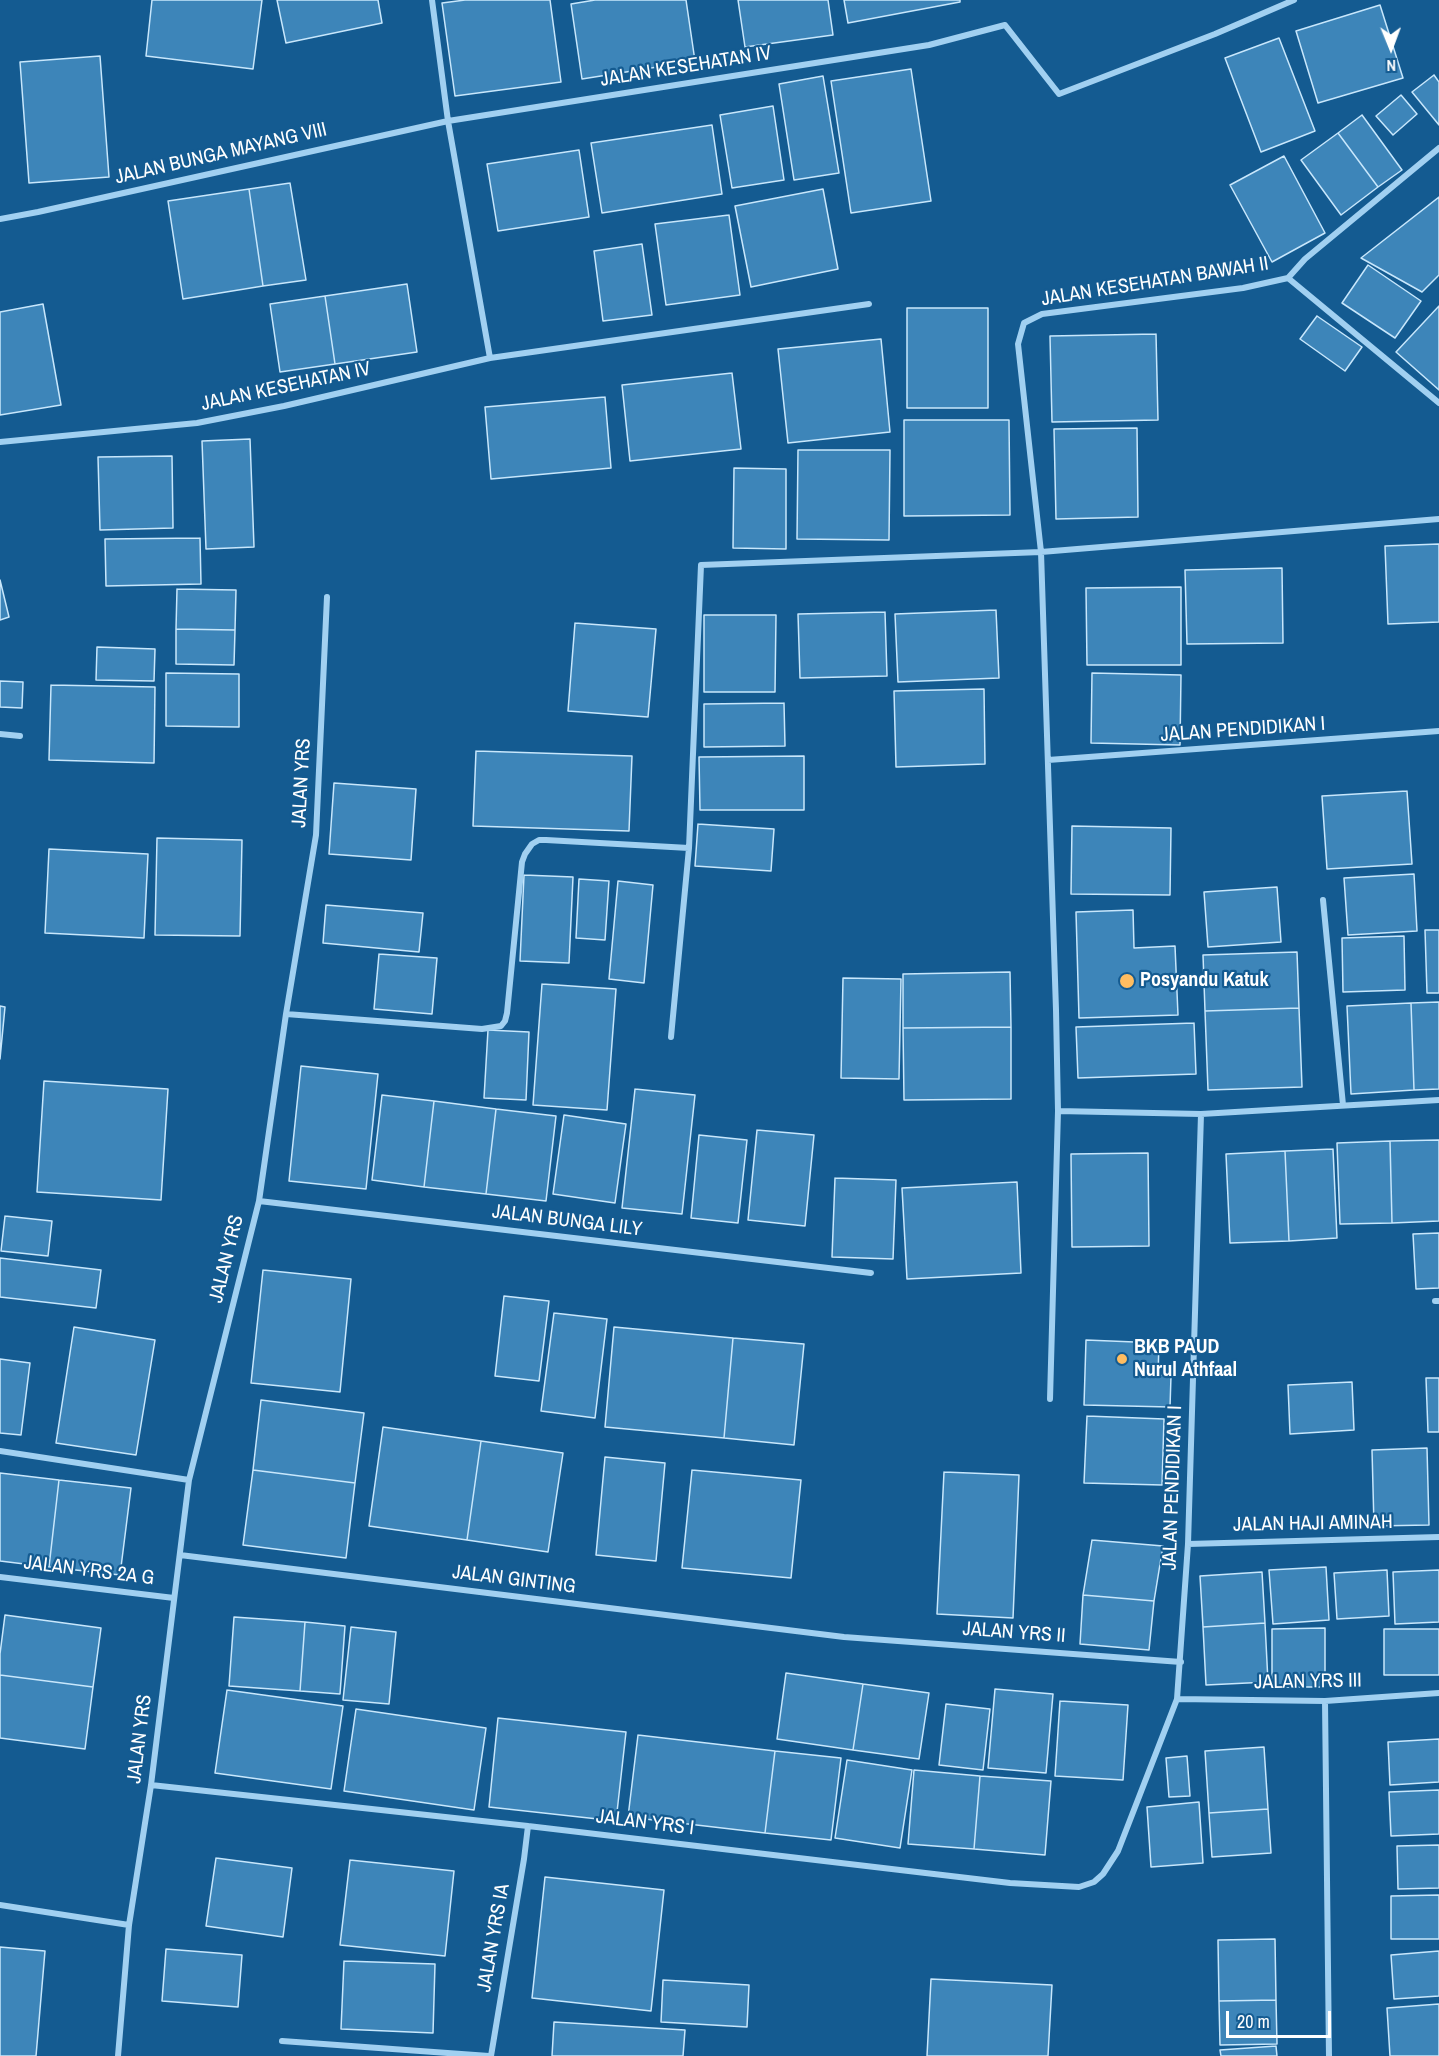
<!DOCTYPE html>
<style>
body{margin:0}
#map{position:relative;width:1439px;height:2056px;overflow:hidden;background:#145b91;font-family:"Archivo Narrow",sans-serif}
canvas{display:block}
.north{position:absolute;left:1361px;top:18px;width:60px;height:60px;-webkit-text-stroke:4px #145b91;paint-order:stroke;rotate:179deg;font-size:16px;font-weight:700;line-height:24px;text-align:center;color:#fff}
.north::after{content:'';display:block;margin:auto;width:21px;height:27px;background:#fff;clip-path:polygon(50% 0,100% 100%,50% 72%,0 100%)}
.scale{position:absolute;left:1226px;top:2011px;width:105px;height:27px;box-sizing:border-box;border:3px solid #fff;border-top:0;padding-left:8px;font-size:18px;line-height:21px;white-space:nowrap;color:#fff;-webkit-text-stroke:4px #145b91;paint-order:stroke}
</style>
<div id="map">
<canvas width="1439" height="2056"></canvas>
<div class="north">N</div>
<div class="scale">20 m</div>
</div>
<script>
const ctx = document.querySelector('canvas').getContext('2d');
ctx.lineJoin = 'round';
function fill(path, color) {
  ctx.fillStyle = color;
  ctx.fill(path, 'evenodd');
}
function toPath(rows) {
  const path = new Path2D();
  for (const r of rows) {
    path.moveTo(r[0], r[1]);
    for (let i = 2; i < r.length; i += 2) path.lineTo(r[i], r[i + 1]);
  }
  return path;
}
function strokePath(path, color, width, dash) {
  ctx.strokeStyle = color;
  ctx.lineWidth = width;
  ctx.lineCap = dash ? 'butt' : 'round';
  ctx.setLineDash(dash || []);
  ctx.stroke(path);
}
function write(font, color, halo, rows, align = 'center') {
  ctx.font = font + ' "Archivo Narrow",sans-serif';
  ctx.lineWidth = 4.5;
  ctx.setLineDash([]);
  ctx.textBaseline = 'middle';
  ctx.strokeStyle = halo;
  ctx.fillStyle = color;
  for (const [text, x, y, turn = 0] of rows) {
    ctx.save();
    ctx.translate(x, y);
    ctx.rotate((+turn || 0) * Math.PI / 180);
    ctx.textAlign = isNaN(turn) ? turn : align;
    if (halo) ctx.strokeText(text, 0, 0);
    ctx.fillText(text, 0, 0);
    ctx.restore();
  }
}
const building = toPath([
 [152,0,262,0,253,69,146,56,152,0],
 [277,0,378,0,382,23,286,43,277,0],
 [465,0,550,0,561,82,455,96,442,3,465,0],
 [595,0,686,0,695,61,582,79,571,4,595,0],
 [738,0,828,0,833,35,745,47,738,0],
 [844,0,960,0,960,2,848,23,844,0],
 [1380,5,1403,78,1318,103,1296,31,1380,5],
 [1279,38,1315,131,1261,152,1225,58,1279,38],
 [100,56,109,177,29,183,20,62,100,56],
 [911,69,931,201,851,213,831,81,911,69],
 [1434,75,1439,82,1439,125,1412,92,1434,75],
 [823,76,839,173,794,180,779,84,823,76],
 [1401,95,1417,114,1393,135,1376,116,1401,95],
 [773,106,784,180,732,188,720,115,773,106],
 [1362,115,1402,170,1378,187,1338,133,1362,115],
 [712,125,722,194,602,213,591,143,712,125],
 [1338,133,1378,187,1341,215,1301,160,1338,133],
 [579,150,589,217,498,231,487,164,579,150],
 [1284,156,1325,233,1272,262,1230,185,1284,156],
 [290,183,306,280,263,286,249,189,290,183],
 [249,189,263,286,183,299,168,201,249,189],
 [823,189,838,269,751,287,735,206,823,189],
 [1439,197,1439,275,1422,292,1361,258,1439,197],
 [729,215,740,295,666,305,655,224,729,215],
 [642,244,652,315,603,321,594,251,642,244],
 [1368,265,1421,301,1395,338,1342,303,1368,265],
 [407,284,417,352,335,364,325,296,407,284],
 [325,296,335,364,280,372,270,304,325,296],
 [43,304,61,405,0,415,0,312,43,304],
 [1439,306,1439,390,1396,352,1439,306],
 [907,308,988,308,988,408,907,408,907,308],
 [1317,316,1362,347,1345,371,1300,339,1317,316],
 [1156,334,1158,420,1052,422,1050,336,1156,334],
 [881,339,890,432,788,443,778,349,881,339],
 [732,373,741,449,630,461,622,385,732,373],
 [605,397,611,468,491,479,485,407,605,397],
 [904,420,1009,420,1010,515,904,516,904,420],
 [1137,428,1138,517,1056,519,1054,429,1137,428],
 [250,439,254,547,206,549,202,441,250,439],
 [798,450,890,450,889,540,797,539,798,450],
 [172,456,173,528,100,530,98,457,172,456],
 [734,468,786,469,786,549,733,548,734,468],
 [200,538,201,584,106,586,105,539,200,538],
 [1439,544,1439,622,1388,624,1385,546,1439,544],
 [1282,568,1283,643,1187,644,1185,570,1282,568],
 [0,580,9,617,0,620,0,580],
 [1181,587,1181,665,1087,665,1086,588,1181,587],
 [177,589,236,590,235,630,176,629,177,589],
 [996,610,999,678,898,682,895,614,996,610],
 [885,612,887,676,800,678,798,614,885,612],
 [704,615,776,615,775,692,704,692,704,615],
 [575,623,656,629,648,717,568,711,575,623],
 [176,629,235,630,234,665,176,664,176,629],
 [97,647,155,649,154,681,96,680,97,647],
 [166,673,239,674,239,727,166,726,166,673],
 [1092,673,1181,675,1180,745,1091,743,1092,673],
 [0,681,23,682,22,708,0,707,0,681],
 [51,685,155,687,154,763,49,760,51,685],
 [984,689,985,764,896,767,894,691,984,689],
 [784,703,785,746,704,747,704,704,784,703],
 [476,751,632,756,629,831,473,826,476,751],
 [804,756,804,810,700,810,699,757,804,756],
 [334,783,416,789,411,860,329,854,334,783],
 [1407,791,1412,864,1327,869,1322,796,1407,791],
 [698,824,774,829,771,871,695,866,698,824],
 [1072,826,1171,828,1170,895,1071,894,1072,826],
 [157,838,242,840,240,936,155,935,157,838],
 [49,849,148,854,144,938,45,933,49,849],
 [1414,874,1417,931,1348,935,1344,878,1414,874],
 [524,875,573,877,569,963,520,961,524,875],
 [579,879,609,881,605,940,576,938,579,879],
 [618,881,653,885,644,983,609,979,618,881],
 [1277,887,1281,942,1208,947,1204,892,1277,887],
 [326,905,423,913,419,952,323,943,326,905],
 [1133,910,1134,948,1175,946,1178,1015,1079,1018,1076,912,1133,910],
 [1425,930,1439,930,1439,993,1427,993,1425,930],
 [1404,936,1405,990,1343,992,1342,938,1404,936],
 [1297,952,1299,1008,1205,1011,1203,955,1297,952],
 [379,954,437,958,432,1014,374,1009,379,954],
 [1010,972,1011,1027,903,1028,903,974,1010,972],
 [843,978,901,979,899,1079,841,1078,843,978],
 [542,984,616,989,607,1110,533,1105,542,984],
 [1439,1002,1439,1089,1414,1090,1411,1003,1439,1002],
 [1411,1003,1414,1090,1351,1094,1347,1006,1411,1003],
 [0,1006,5,1007,0,1059,0,1006],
 [1299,1008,1302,1087,1208,1090,1205,1011,1299,1008],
 [1194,1023,1196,1074,1078,1078,1076,1027,1194,1023],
 [1011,1027,1011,1099,904,1100,903,1028,1011,1027],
 [488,1030,529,1032,526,1100,484,1098,488,1030],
 [301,1066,378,1074,366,1189,289,1181,301,1066],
 [44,1081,168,1089,161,1200,37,1192,44,1081],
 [635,1089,695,1095,682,1214,622,1208,635,1089],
 [382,1095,434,1101,424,1187,372,1180,382,1095],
 [434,1101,496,1109,486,1194,424,1187,434,1101],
 [496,1109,556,1116,546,1201,486,1194,496,1109],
 [564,1115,626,1124,615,1203,553,1194,564,1115],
 [757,1130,814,1135,805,1226,748,1220,757,1130],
 [699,1135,747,1140,738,1223,691,1218,699,1135],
 [1439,1140,1439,1221,1392,1223,1390,1141,1439,1140],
 [1390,1141,1392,1223,1340,1224,1337,1143,1390,1141],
 [1333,1149,1337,1238,1289,1241,1285,1151,1333,1149],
 [1285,1151,1289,1241,1230,1243,1226,1154,1285,1151],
 [1148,1153,1149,1246,1072,1247,1071,1154,1148,1153],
 [835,1178,896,1180,893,1259,832,1257,835,1178],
 [1017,1182,1021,1273,907,1279,902,1188,1017,1182],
 [5,1216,52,1221,48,1256,1,1251,5,1216],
 [1439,1233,1439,1288,1416,1289,1413,1234,1439,1233],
 [0,1258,101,1270,96,1308,0,1297,0,1258],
 [263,1270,351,1279,340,1392,251,1383,263,1270],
 [504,1296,549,1301,539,1381,495,1376,504,1296],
 [554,1313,607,1319,595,1418,541,1411,554,1313],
 [74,1327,155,1340,136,1455,56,1443,74,1327],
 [614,1327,733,1338,724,1438,605,1427,614,1327],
 [733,1338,804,1344,794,1445,724,1438,733,1338],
 [1086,1340,1159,1343,1158,1375,1171,1376,1170,1407,1084,1405,1086,1340],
 [0,1359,30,1363,21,1435,0,1433,0,1359],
 [1426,1378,1439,1378,1439,1432,1428,1432,1426,1378],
 [1352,1382,1354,1430,1290,1434,1288,1385,1352,1382],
 [261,1400,364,1413,355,1483,253,1470,261,1400],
 [1087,1416,1164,1419,1162,1485,1084,1483,1087,1416],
 [383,1427,481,1441,467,1540,369,1526,383,1427],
 [481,1441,563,1453,548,1552,467,1540,481,1441],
 [1427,1448,1429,1525,1374,1526,1372,1450,1427,1448],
 [605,1457,665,1463,656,1561,596,1555,605,1457],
 [253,1470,355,1483,346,1558,243,1545,253,1470],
 [692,1470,801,1480,791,1578,682,1568,692,1470],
 [944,1472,1019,1475,1013,1618,937,1614,944,1472],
 [0,1473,59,1480,49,1567,0,1561,0,1473],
 [59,1480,131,1488,120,1575,49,1567,59,1480],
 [1092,1540,1163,1546,1154,1601,1083,1595,1092,1540],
 [1326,1567,1329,1620,1273,1624,1269,1570,1326,1567],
 [1387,1570,1389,1616,1337,1619,1334,1573,1387,1570],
 [1439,1570,1439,1622,1395,1624,1393,1572,1439,1570],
 [1262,1572,1265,1623,1203,1627,1200,1576,1262,1572],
 [1083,1595,1154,1601,1149,1650,1080,1644,1083,1595],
 [5,1615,101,1628,93,1687,0,1675,0,1654,5,1615],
 [234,1617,305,1622,300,1691,229,1686,234,1617],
 [305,1622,345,1626,340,1694,300,1691,305,1622],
 [1265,1623,1268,1682,1206,1685,1203,1627,1265,1623],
 [351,1627,396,1632,389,1704,343,1700,351,1627],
 [1325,1628,1325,1687,1272,1687,1272,1629,1325,1628],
 [1384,1629,1439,1629,1439,1675,1384,1675,1384,1629],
 [786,1673,863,1684,853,1750,777,1739,786,1673],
 [0,1675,93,1687,85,1749,0,1738,0,1675],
 [863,1684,929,1693,919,1759,853,1750,863,1684],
 [995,1689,1053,1694,1046,1773,988,1768,995,1689],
 [227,1690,343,1706,331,1789,215,1773,227,1690],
 [1060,1701,1128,1705,1123,1780,1055,1776,1060,1701],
 [946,1704,990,1709,983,1770,939,1765,946,1704],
 [356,1709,486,1728,474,1810,344,1791,356,1709],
 [498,1718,626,1732,616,1821,489,1807,498,1718],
 [638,1735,775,1751,765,1833,628,1817,638,1735],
 [1439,1739,1439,1782,1390,1785,1388,1742,1439,1739],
 [1264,1747,1268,1809,1209,1813,1205,1751,1264,1747],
 [775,1751,841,1758,831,1840,765,1833,775,1751],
 [1187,1756,1190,1796,1169,1797,1166,1758,1187,1756],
 [847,1760,912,1770,900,1848,835,1838,847,1760],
 [914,1770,980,1776,974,1849,908,1844,914,1770],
 [980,1776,1051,1781,1045,1855,974,1849,980,1776],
 [1439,1790,1439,1834,1391,1836,1389,1792,1439,1790],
 [1199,1802,1203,1863,1151,1867,1147,1807,1199,1802],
 [1268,1809,1271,1853,1212,1857,1209,1813,1268,1809],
 [1439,1845,1439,1888,1398,1889,1397,1846,1439,1845],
 [216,1858,292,1868,283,1937,206,1926,216,1858],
 [350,1860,454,1871,445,1956,340,1945,350,1860],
 [545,1877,664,1890,651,2011,532,1998,545,1877],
 [1439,1895,1439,1939,1391,1939,1391,1896,1439,1895],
 [1275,1939,1276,2000,1219,2001,1218,1940,1275,1939],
 [0,1947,45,1951,36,2056,0,2056,0,1947],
 [166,1949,242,1955,238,2007,162,2001,166,1949],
 [1439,1951,1439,1996,1394,1999,1391,1955,1439,1951],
 [344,1961,435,1964,433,2033,341,2029,344,1961],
 [931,1979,1052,1985,1048,2056,927,2056,931,1979],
 [663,1980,749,1985,747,2027,661,2022,663,1980],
 [1276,2000,1277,2044,1220,2045,1219,2001,1276,2000],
 [1439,2004,1439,2056,1390,2056,1387,2008,1439,2004],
 [554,2022,685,2030,683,2056,552,2056,554,2022],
 [1276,2046,1277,2056,1221,2056,1220,2050,1276,2046]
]);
const street = toPath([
 [432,0,448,121,490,358],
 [1439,148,1305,259,1288,278,1243,288,1042,314,1024,323,1018,344,1041,552,1439,519],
 [0,219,38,212,448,121,929,45,1005,25,1059,94,1215,34,1294,0],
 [1288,278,1439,403],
 [0,442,197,423,284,406,490,358,869,304],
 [0,734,20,736],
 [1048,760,1439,731],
 [1323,900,1343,1105],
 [286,1014,482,1029,501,1026,505,1021,507,1013,522,862,525,854,532,844,539,840,546,840,689,848,701,565,1041,552,1056,1010,1058,1111,1050,1399],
 [671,1037,689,848],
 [1201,1114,1439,1100],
 [259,1201,871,1273],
 [1435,1301,1439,1301],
 [0,1451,189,1480],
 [1188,1544,1439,1537],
 [180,1555,844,1637,1181,1662],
 [0,1577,174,1598],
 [1177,1699,1325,1701,1439,1693],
 [1325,1701,1329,2056],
 [151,1785,528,1826,1010,1883,1079,1887,1094,1882,1103,1874,1118,1851,1177,1699,1188,1544,1201,1114,1058,1111],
 [0,1905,129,1925],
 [282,2041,489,2056],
 [118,2056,129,1925,151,1785,189,1480,259,1201,286,1014,316,835,327,597],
 [491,2056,524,1859,528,1826]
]);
const markers = [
 [1127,981,8,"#ffbd61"],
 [1122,1359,6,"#ffbd61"]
];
const streetNames = [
 ["JALAN KESEHATAN IV",686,67,-9],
 ["JALAN BUNGA MAYANG VIII",221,154,-13],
 ["JALAN KESEHATAN BAWAH II",1155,282,-9],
 ["JALAN KESEHATAN IV",286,387,-12],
 ["JALAN PENDIDIKAN I",1243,730,-4],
 ["JALAN YRS",302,783,-87],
 ["JALAN BUNGA LILY",567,1221,7],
 ["JALAN YRS",227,1259,-76],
 ["JALAN PENDIDIKAN I",1173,1488,-88],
 ["JALAN HAJI AMINAH",1313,1524,-1],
 ["JALAN YRS 2A G",89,1571,7],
 ["JALAN GINTING",514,1580,7],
 ["JALAN YRS II",1014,1633,4],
 ["JALAN YRS III",1308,1682,-1],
 ["JALAN YRS",140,1739,-83],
 ["JALAN YRS I",645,1823,7],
 ["JALAN YRS IA",494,1938,-80]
];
const poiNames = [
 ["Posyandu Katuk",1140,981],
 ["BKB PAUD",1134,1348],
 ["Nurul Athfaal",1134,1371]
];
fill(building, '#3d85b9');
strokePath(building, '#c8e7fc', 1.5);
strokePath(street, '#a1d0f1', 6);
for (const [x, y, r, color] of markers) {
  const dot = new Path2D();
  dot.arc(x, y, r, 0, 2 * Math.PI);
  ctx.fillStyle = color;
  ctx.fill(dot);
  strokePath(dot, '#145b91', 2);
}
write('20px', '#fff', '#145b91', streetNames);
write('bold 20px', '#fff', '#145b91', poiNames, 'left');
</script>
